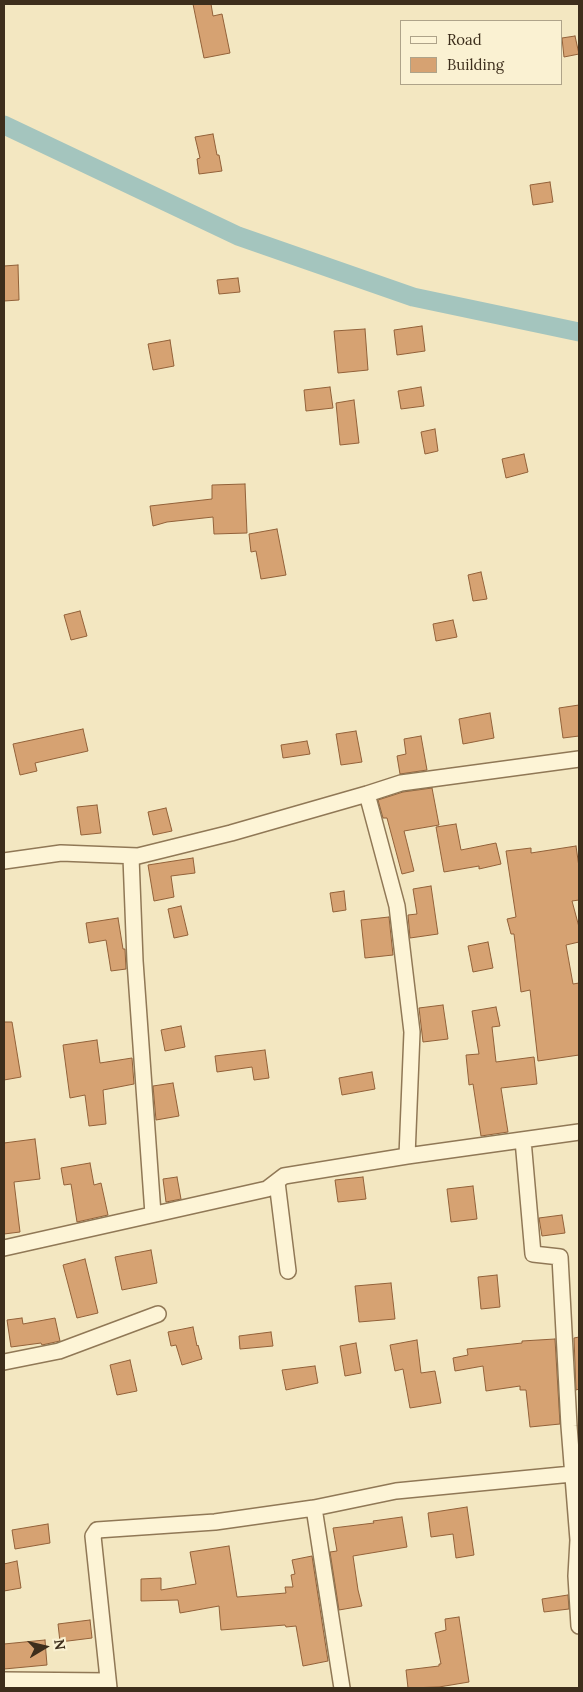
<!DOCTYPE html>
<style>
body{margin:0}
#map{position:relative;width:583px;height:1692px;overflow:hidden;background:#f3e7c1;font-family:Lora,serif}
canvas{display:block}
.frame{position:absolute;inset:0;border:5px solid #3d2e1c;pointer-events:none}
.legend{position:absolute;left:400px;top:20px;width:162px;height:65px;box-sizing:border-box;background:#faf1d2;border:1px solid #aea389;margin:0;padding:6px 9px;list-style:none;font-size:15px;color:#3d2e1c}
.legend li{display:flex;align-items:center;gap:10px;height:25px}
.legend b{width:25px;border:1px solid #aea389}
.north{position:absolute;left:20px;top:1622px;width:50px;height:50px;-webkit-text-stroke:4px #faf1d2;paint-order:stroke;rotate:81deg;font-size:14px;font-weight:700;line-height:20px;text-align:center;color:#3d2e1c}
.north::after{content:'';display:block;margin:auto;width:18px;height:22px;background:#3d2e1c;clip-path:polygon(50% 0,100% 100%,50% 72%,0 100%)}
</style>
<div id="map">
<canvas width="583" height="1692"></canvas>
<div class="frame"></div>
<ul class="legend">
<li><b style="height:6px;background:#fdf4d6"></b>Road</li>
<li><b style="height:14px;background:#d6a272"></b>Building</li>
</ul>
<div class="north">N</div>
</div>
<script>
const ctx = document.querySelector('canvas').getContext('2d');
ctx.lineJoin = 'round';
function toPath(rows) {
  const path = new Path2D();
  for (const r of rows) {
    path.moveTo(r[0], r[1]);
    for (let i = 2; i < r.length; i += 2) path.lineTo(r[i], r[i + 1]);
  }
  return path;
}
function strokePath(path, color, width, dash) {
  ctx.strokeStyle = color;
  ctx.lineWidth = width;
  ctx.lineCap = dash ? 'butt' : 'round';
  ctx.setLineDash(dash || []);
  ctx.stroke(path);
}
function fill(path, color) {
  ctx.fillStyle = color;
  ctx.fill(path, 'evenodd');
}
const canal = toPath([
 [4,125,238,236,413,297,579,332]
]);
const building = toPath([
 [193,4,211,4,213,16,222,14,230,53,204,58,193,4],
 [575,36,579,54,564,57,562,38,575,36],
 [213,134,217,155,219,155,222,171,199,174,197,159,200,158,195,137,213,134],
 [550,182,553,202,533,205,530,185,550,182],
 [18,265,19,300,4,301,4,266,18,265],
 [238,278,240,292,219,294,217,280,238,278],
 [422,326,425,351,397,355,394,330,422,326],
 [365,329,368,370,338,373,334,331,365,329],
 [170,340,174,366,153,370,148,344,170,340],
 [330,387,333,408,306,411,304,390,330,387],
 [421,387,424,406,401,409,398,391,421,387],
 [354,400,359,443,340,445,336,403,354,400],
 [435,429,438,451,425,454,421,432,435,429],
 [524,454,528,472,506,478,502,459,524,454],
 [245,484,247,533,214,534,213,517,167,522,153,526,150,506,212,499,212,485,245,484],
 [277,529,286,575,261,579,256,551,251,552,249,534,277,529],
 [481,572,487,599,473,601,468,575,481,572],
 [80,611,87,636,71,640,64,615,80,611],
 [453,620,457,637,436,641,433,624,453,620],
 [579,705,579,736,563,738,559,708,579,705],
 [490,713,494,738,463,744,459,719,490,713],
 [83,729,88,751,35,763,37,771,20,775,13,744,83,729],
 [356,731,362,762,341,765,336,734,356,731],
 [421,736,427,770,400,774,397,756,406,754,404,739,421,736],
 [307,741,310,754,283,758,281,745,307,741],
 [432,788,439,825,404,831,414,871,402,874,387,818,383,818,378,800,403,792,432,788],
 [97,805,101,833,81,835,77,807,97,805],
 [166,808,172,831,153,835,148,812,166,808],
 [456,824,461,850,496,843,501,864,479,869,479,866,444,872,436,827,456,824],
 [576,846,579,867,579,900,572,901,579,927,579,942,566,945,573,984,579,983,579,1055,538,1061,530,990,521,992,514,934,511,934,507,919,516,917,506,851,531,848,531,853,576,846],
 [193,858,195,873,171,876,174,897,154,901,148,865,193,858],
 [431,886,438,934,410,938,408,915,417,914,413,889,431,886],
 [344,891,346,910,333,912,330,893,344,891],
 [181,906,188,935,174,938,168,909,181,906],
 [389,917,393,955,365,958,361,920,389,917],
 [118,918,123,949,125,949,126,969,111,971,106,940,89,943,86,923,118,918],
 [488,942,493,968,473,972,468,946,488,942],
 [443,1005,448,1039,423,1042,419,1008,443,1005],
 [496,1007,500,1026,492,1027,496,1062,534,1057,537,1084,501,1088,508,1132,481,1136,473,1084,469,1085,466,1055,479,1054,472,1011,496,1007],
 [4,1022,12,1022,21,1077,4,1080,4,1022],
 [181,1026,185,1047,165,1051,161,1030,181,1026],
 [97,1040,100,1063,132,1058,134,1084,103,1090,106,1124,89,1126,85,1095,70,1098,63,1045,97,1040],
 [265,1050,269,1078,254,1080,252,1067,217,1072,215,1056,265,1050],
 [372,1072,375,1089,342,1095,339,1078,372,1072],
 [173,1083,179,1116,156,1120,153,1086,173,1083],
 [35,1139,40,1179,14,1182,20,1232,4,1234,4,1143,35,1139],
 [90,1163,94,1185,101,1183,108,1215,77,1222,71,1184,64,1185,61,1168,90,1163],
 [177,1177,181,1199,166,1202,163,1179,177,1177],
 [363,1177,366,1199,338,1202,335,1180,363,1177],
 [473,1186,477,1219,451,1222,447,1189,473,1186],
 [562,1215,565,1233,542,1236,539,1218,562,1215],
 [151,1250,157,1283,122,1290,115,1257,151,1250],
 [85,1259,98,1313,77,1318,63,1265,85,1259],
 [497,1275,500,1307,481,1309,478,1277,497,1275],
 [391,1283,395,1319,359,1322,355,1286,391,1283],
 [22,1318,23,1324,55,1318,60,1341,42,1345,41,1343,11,1347,7,1320,22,1318],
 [193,1327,197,1346,198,1345,202,1359,182,1365,176,1345,171,1346,168,1332,193,1327],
 [271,1332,273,1346,240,1349,239,1336,271,1332],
 [579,1337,579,1389,576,1390,574,1338,579,1337],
 [555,1339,560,1424,530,1427,526,1390,520,1390,520,1386,486,1391,483,1366,455,1371,453,1358,468,1355,467,1349,522,1343,522,1341,555,1339],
 [417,1340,421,1373,435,1371,441,1403,410,1408,403,1369,395,1371,390,1345,417,1340],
 [356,1343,361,1373,345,1376,340,1346,356,1343],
 [130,1360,137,1391,117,1395,110,1365,130,1360],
 [315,1366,318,1383,286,1390,282,1370,315,1366],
 [467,1507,474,1555,456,1558,453,1534,431,1537,428,1513,467,1507],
 [402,1517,407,1547,353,1556,358,1590,362,1606,339,1610,330,1552,337,1551,333,1528,374,1523,373,1521,402,1517],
 [48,1524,50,1543,15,1549,12,1530,48,1524],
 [229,1546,237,1597,286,1593,285,1587,293,1587,291,1575,295,1574,292,1560,312,1556,328,1661,303,1666,296,1626,286,1627,285,1625,221,1630,219,1606,180,1613,178,1600,141,1601,141,1579,161,1578,161,1590,196,1584,190,1552,229,1546],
 [17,1561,21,1588,4,1591,4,1564,17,1561],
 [568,1595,569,1609,544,1612,542,1599,568,1595],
 [459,1617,469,1682,439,1687,408,1688,406,1670,439,1666,439,1664,441,1664,435,1633,446,1630,445,1619,459,1617],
 [90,1620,92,1638,60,1642,58,1624,90,1620],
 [45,1640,47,1665,4,1669,4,1644,45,1640]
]);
const minor = toPath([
 [367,794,397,906,412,1032,407,1156],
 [131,857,135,961,153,1214],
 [4,861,61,853,138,856,231,833,367,794,401,783,579,759],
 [523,1140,533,1254,560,1257,569,1426,578,1540,576,1576,579,1626],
 [277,1182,288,1271],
 [4,1248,267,1189,284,1176,407,1156,579,1132],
 [4,1362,59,1351,158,1314],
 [314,1508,342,1688],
 [4,1680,108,1681],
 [109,1688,93,1536,97,1530,215,1522,314,1508,396,1491,572,1474]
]);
strokePath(canal, '#a4c5be', 19);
fill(building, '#d6a272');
strokePath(building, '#926139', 1);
strokePath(minor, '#907856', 18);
strokePath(minor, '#fdf4d6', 15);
</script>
